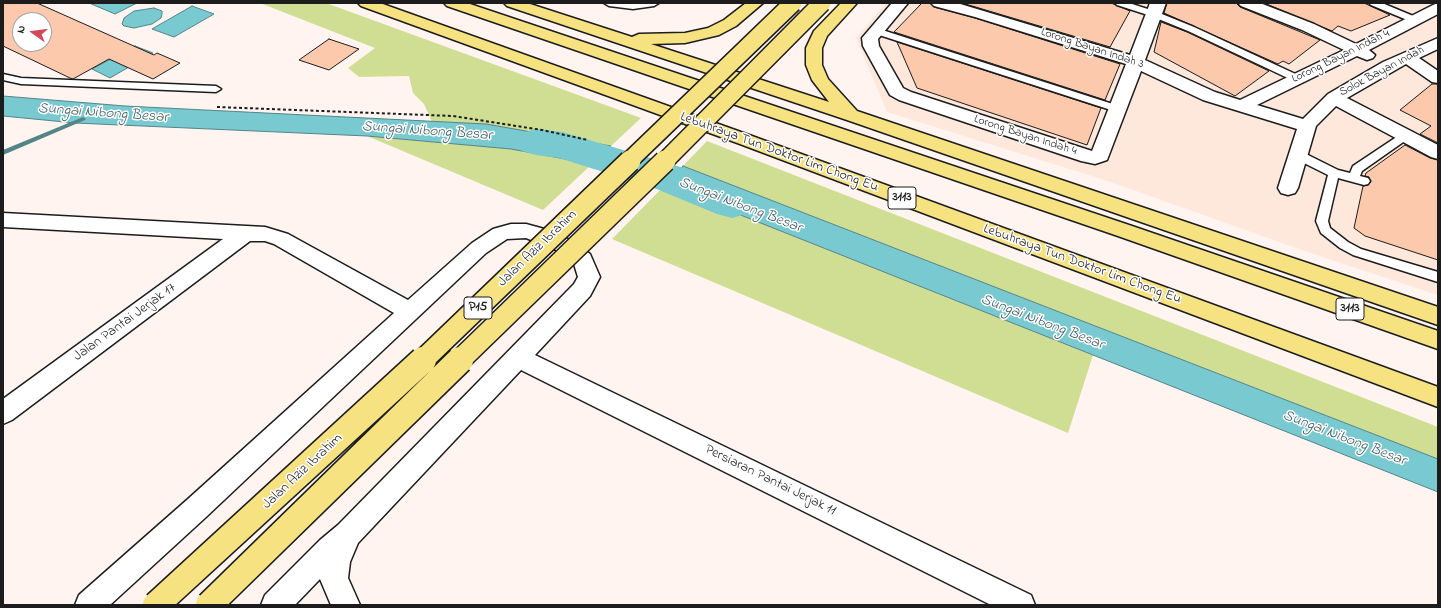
<!DOCTYPE html>
<style>
body{margin:0}
#map{position:relative;width:1441px;height:608px;overflow:hidden;background:#fff4ef;font-family:"Indie Flower",sans-serif}
canvas{display:block}
.frame{position:absolute;inset:0;border:4px solid #1c1c1c;pointer-events:none}
.north{position:absolute;left:12px;top:12px;width:40px;height:40px;box-sizing:border-box;background:#fff;border:1px solid #a4a4a4;border-radius:50%;rotate:284deg;font-size:11px;font-weight:700;line-height:16px;text-align:center;color:#1c1c1c}
.north::after{content:'';display:block;margin:auto;width:14px;height:18px;background:#d1495b;clip-path:polygon(50% 0,100% 100%,50% 72%,0 100%)}
</style>
<div id="map">
<canvas width="1441" height="608"></canvas>
<div class="frame"></div>
<div class="north">N</div>
</div>
<script>
const ctx = document.querySelector('canvas').getContext('2d');
ctx.lineJoin = 'round';
function fill(path, color) {
  ctx.fillStyle = color;
  ctx.fill(path, 'evenodd');
}
function toPath(rows) {
  const path = new Path2D();
  for (const r of rows) {
    path.moveTo(r[0], r[1]);
    for (let i = 2; i < r.length; i += 2) path.lineTo(r[i], r[i + 1]);
  }
  return path;
}
function strokePath(path, color, width, dash) {
  ctx.strokeStyle = color;
  ctx.lineWidth = width;
  ctx.lineCap = dash ? 'butt' : 'round';
  ctx.setLineDash(dash || []);
  ctx.stroke(path);
}
function write(font, color, halo, rows, align = 'center') {
  ctx.font = font + ' "Indie Flower",sans-serif';
  ctx.lineWidth = 3;
  ctx.setLineDash([]);
  ctx.textBaseline = 'middle';
  ctx.strokeStyle = halo;
  ctx.fillStyle = color;
  for (const [text, x, y, turn = 0] of rows) {
    ctx.save();
    ctx.translate(x, y);
    ctx.rotate((+turn || 0) * Math.PI / 180);
    ctx.textAlign = isNaN(turn) ? turn : align;
    if (halo) ctx.strokeText(text, 0, 0);
    ctx.fillText(text, 0, 0);
    ctx.restore();
  }
}
const built = toPath([
 [886,3,1438,3,1438,295,1313,254,1111,182,887,112,856,38]
]);
const green = toPath([
 [260,3,326,3,641,118,611,146,486,124,432,122,424,104,413,93,409,76,359,77,348,68,375,48],
 [367,136,511,149,592,164,543,210],
 [707,141,1438,427,1438,459,683,166],
 [665,185,1093,355,1068,433,612,239]
]);
const water = toPath([
 [89,3,137,3,115,14,89,3],
 [192,6,214,14,174,37,152,29,192,6],
 [154,8,162,11,162,14,161,18,152,24,134,28,124,26,122,24,124,18,134,11,154,8],
 [135,46,153,53,110,78,92,69,135,46],
 [3,96,125,106,486,124,611,146,592,164,511,149,367,136,75,123,3,116,3,96],
 [683,166,1438,459,1438,492,665,185,683,166]
]);
const stream = toPath([
 [83,117,86,119,85,120,3,155,3,150,83,117]
]);
const river = toPath([
 [536,129,562,132,684,168,747,192,754,203,747,214,732,218,717,214,654,188,559,158,536,155,522,151,516,142,522,133,536,129]
]);
const building = toPath([
 [3,3,37,3,154,55,157,53,180,63,153,79,109,59,73,79,70,78,3,46,3,3],
 [20,20,44,20,44,44,20,44,20,20],
 [922,3,930,3,934,7,975,18,1120,64,1105,100,894,32,922,3],
 [962,3,1111,3,1130,11,1110,47,962,3],
 [1167,3,1236,3,1240,7,1320,40,1289,64,1283,61,1278,64,1164,13,1167,3],
 [1264,3,1364,3,1390,15,1351,31,1338,26,1332,31,1264,3],
 [1161,22,1187,32,1269,71,1235,96,1154,52,1161,22],
 [329,39,359,49,329,70,299,60,329,39],
 [897,42,1101,108,1087,145,917,88,897,42],
 [1432,84,1438,84,1438,143,1420,134,1431,126,1400,110,1432,84],
 [1405,145,1430,158,1438,160,1438,260,1365,236,1354,228,1363,186,1368,185,1371,182,1369,177,1365,176,1366,173,1405,145]
]);
const path = toPath([
 [217,107,453,116,542,130,588,140]
]);
const lane = toPath([
 [604,3,659,3,654,6,633,9,609,6,604,3],
 [1115,3,1129,3,1157,12,1194,27,1302,77,1303,79,1302,81,1294,81,1188,31,1151,16,1117,5,1115,3],
 [1369,3,1382,3,1418,18,1420,20,1415,23,1412,22,1371,5,1369,3],
 [876,28,1122,107,1123,109,1122,111,1114,111,873,33,871,31,876,28],
 [3,74,21,78,216,86,221,89,216,92,21,84,3,80,3,74],
 [1405,133,1409,134,1410,136,1409,138,1362,171,1360,176,1368,178,1370,181,1368,184,1364,185,1338,178,1328,221,1330,228,1348,242,1361,249,1438,272,1438,282,1353,255,1340,248,1321,233,1316,221,1328,175,1294,158,1292,155,1294,152,1302,152,1338,170,1350,173,1353,166,1401,134,1405,133]
]);
const street = toPath([
 [892,3,908,3,878,39,879,46,903,88,911,92,1092,151,1126,64,975,17,934,6,931,3,957,3,1130,55,1150,3,1166,3,1145,60,1215,92,1240,100,1344,50,1302,30,1241,6,1238,3,1260,3,1314,24,1356,44,1433,5,1438,3,1438,14,1369,50,1375,55,1373,58,1367,60,1357,56,1257,105,1303,119,1328,94,1383,62,1438,38,1438,49,1419,58,1438,71,1438,83,1432,82,1406,64,1347,98,1438,145,1438,159,1431,157,1336,106,1316,126,1298,188,1295,193,1288,195,1281,193,1278,188,1297,129,1203,100,1141,71,1107,160,1095,164,1081,161,899,100,890,95,863,46,862,38,892,3],
 [3,213,265,227,288,234,408,300,472,243,493,229,511,224,526,224,548,230,570,240,590,254,600,277,590,296,535,355,1031,595,1035,605,991,605,521,370,358,543,350,562,348,578,360,605,331,605,320,579,295,605,261,605,265,595,320,540,338,525,574,284,578,277,574,264,556,250,526,238,507,239,486,253,206,517,110,605,75,605,79,595,188,499,394,313,274,244,265,241,250,241,12,420,3,424,3,399,223,239,3,227,3,213]
]);
const highway = toPath([
 [358,3,380,3,752,136,1438,387,1438,407,740,144,361,6,358,3],
 [444,3,467,3,1132,226,1438,331,1438,349,1118,236,447,6,444,3],
 [504,3,527,3,632,37,639,34,685,33,708,28,724,20,746,3,763,3,736,26,719,35,685,43,651,44,829,102,812,80,806,65,806,48,814,31,841,3,857,3,827,36,822,48,822,65,828,79,857,111,1438,307,1438,325,847,120,507,6,504,3]
]);
const primaryBridgeFar2 = toPath([
 [628,162,793,3],
 [664,162,822,3]
]);
const primaryBridgeFar1 = toPath([
 [422,361,630,161],
 [459,361,665,161]
]);
const primaryBridge = toPath([
 [156,605,423,360],
 [209,605,460,360]
]);
const farStreetnames = [
 ["Lorong Bayan Indah 3",1092,49,18],
 ["Lorong Bayan Indah 4",1341,57,-26],
 ["Solok Bayan Indah",1382,72,-28],
 ["Lorong Bayan Indah 4",1025,136,18]
];
const shields = [
 [902,198,28],
 [478,308,28],
 [1350,309,28]
];
const shieldNames = [
 ["3113",902,198],
 ["P15",478,308],
 ["3113",1350,309]
];
const streetNames = [
 ["Lebuhraya Tun Doktor Lim Chong Eu",779,153,20],
 ["Jalan Aziz Ibrahim",538,249,-44],
 ["Lebuhraya Tun Doktor Lim Chong Eu",1082,265,20],
 ["Jalan Pantai Jerjak 17",125,323,-36],
 ["Jalan Aziz Ibrahim",303,472,-43],
 ["Persiaran Pantai Jerjak 11",770,481,26]
];
const waterNames = [
 ["Sungai Nibong Besar",103,114,4],
 ["Sungai Nibong Besar",427,132,4],
 ["Sungai Nibong Besar",740,206,21],
 ["Sungai Nibong Besar",1042,323,21],
 ["Sungai Nibong Besar",1344,439,21]
];
fill(built, '#fee7db');
fill(green, '#cfde92');
fill(water, '#78c9d0');
strokePath(water, '#538488', 1);
fill(stream, '#538488');
fill(river, '#78c9d0');
fill(building, '#fdc9ad');
strokePath(building, '#1c1c1c', 1);
strokePath(lane, '#1c1c1c', 3);
strokePath(street, '#1c1c1c', 3);
strokePath(highway, '#1c1c1c', 3);
strokePath(path, '#1c1c1c', 2, [3, 2.5]);
fill(lane, '#fff');
fill(street, '#fff');
fill(highway, '#f6e281');
strokePath(primaryBridgeFar2, '#1c1c1c', 20, []);
strokePath(primaryBridgeFar1, '#1c1c1c', 24, []);
strokePath(primaryBridge, '#1c1c1c', 29, []);
strokePath(primaryBridgeFar2, '#f6e281', 17);
strokePath(primaryBridgeFar1, '#f6e281', 21);
strokePath(primaryBridge, '#f6e281', 26);
write('12px', '#1c1c1c', '#fff', farStreetnames);
for (const [x, y, w] of shields) {
  const box = new Path2D();
  box.roundRect(x - w / 2, y - 11, w, 22, 3);
  ctx.fillStyle = '#fff';
  ctx.fill(box);
  strokePath(box, '#1c1c1c', 1);
}
write('bold 13px', '#1c1c1c', null, shieldNames);
write('14px', '#1c1c1c', '#fff', streetNames);
write('italic 15px', '#416164', '#fff', waterNames);
</script>
